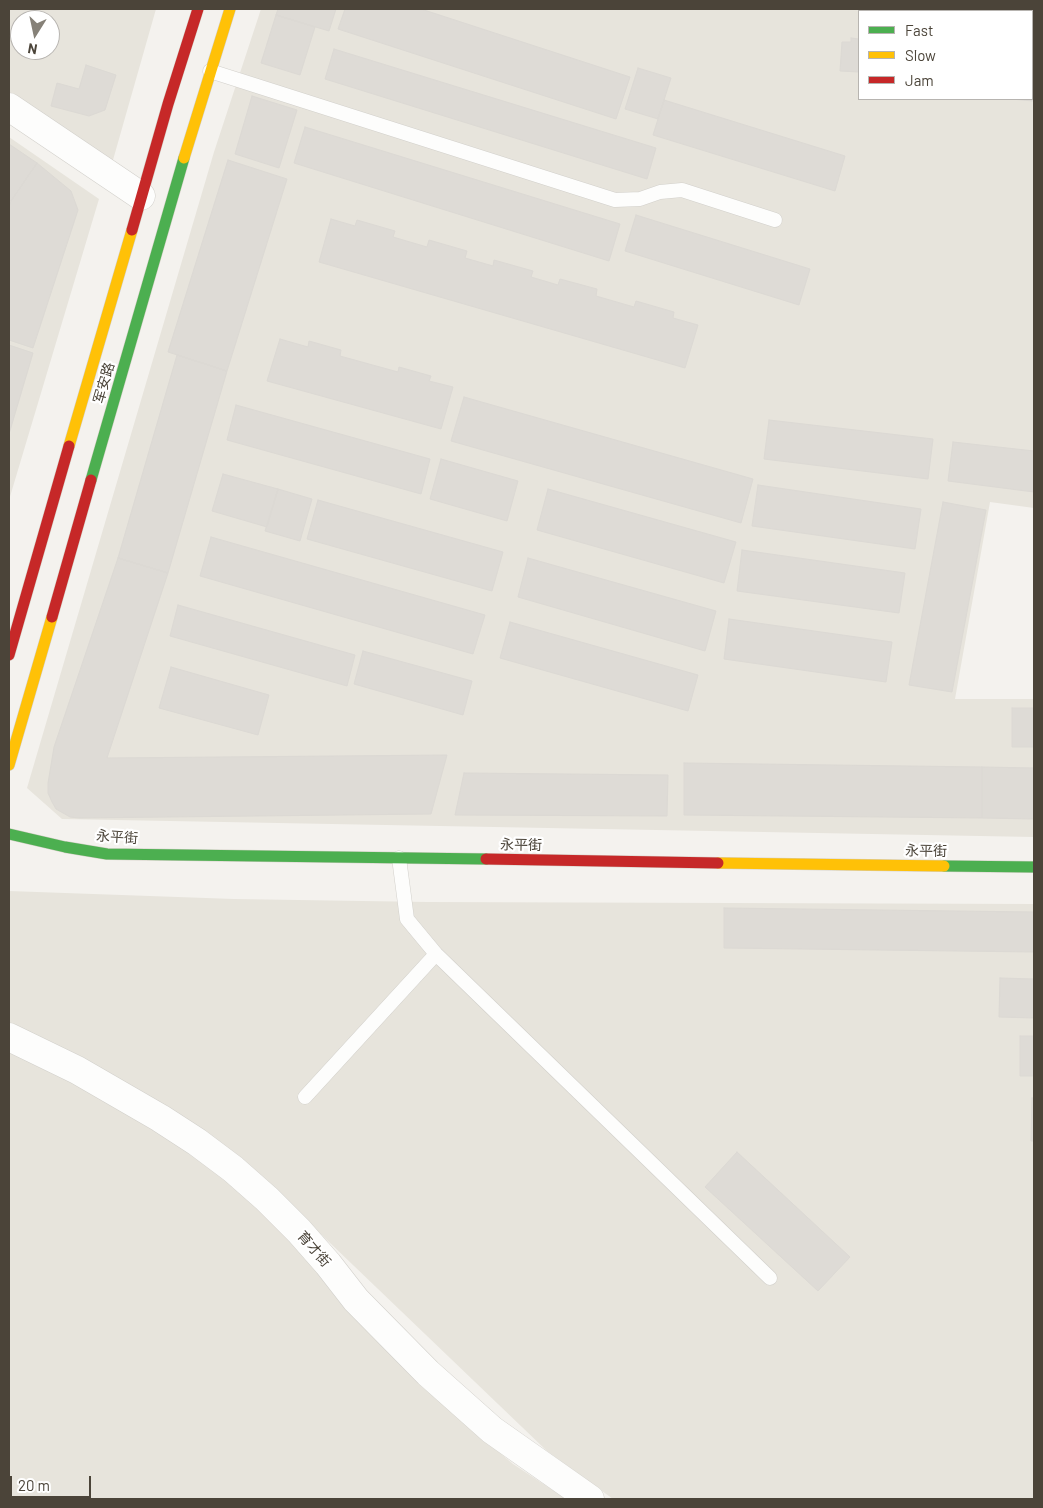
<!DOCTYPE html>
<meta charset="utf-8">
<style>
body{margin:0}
#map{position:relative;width:1043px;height:1508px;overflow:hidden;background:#f4f2ee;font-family:Barlow,sans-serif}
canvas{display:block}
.frame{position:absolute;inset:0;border:10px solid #4b4439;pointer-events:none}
.legend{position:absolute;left:858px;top:10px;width:175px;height:90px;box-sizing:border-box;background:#fff;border:1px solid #b7b4b0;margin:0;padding:6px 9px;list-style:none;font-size:15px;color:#4b4439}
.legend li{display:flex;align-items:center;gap:10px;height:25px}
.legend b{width:25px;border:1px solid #b7b4b0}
.north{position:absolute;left:10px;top:10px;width:50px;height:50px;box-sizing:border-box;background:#fff;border:1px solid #b7b4b0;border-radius:50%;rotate:190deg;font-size:14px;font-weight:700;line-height:20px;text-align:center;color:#4b4439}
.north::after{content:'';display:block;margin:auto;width:18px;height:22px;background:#868178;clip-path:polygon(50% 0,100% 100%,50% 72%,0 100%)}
.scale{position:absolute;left:10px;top:1476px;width:81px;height:22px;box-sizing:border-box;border:2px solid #4b4439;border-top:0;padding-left:6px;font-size:15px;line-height:18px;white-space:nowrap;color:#4b4439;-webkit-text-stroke:4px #fff;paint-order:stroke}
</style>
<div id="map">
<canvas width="1043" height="1508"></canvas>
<div class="frame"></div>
<ul class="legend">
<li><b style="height:6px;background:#4caf50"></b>Fast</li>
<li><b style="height:6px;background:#ffc107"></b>Slow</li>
<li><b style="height:6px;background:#c62828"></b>Jam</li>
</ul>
<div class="north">N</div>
<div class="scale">20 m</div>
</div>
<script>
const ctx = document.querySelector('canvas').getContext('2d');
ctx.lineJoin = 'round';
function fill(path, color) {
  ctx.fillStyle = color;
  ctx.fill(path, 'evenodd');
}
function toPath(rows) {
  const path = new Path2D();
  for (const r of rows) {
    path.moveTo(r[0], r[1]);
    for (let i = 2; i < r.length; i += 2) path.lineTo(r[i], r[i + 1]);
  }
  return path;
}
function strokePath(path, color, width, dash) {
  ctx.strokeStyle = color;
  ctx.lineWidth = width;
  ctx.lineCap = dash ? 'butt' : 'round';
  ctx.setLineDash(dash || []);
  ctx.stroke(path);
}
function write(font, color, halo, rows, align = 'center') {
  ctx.font = font + ' Barlow,"Noto Sans SC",sans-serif';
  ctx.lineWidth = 4.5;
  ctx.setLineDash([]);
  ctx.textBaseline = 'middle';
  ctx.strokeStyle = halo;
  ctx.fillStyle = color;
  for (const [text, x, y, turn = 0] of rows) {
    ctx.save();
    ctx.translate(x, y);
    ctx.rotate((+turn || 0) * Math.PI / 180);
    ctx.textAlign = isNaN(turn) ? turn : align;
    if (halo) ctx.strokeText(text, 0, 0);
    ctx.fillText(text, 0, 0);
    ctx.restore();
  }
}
const residential = toPath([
 [9,9,156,9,111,167,9,96],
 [20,20,50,20,50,50,20,50],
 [261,9,1034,9,1034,508,990,502,955,699,1034,699,1034,837,62,819,27,788,214,152],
 [859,11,1032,11,1032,99,859,99],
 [9,137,99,199,9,500],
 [9,891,234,899,427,902,1034,904,1034,1499,613,1499,547,1451,256,1172,210,1163,276,1218,421,1386,513,1464,566,1499,9,1499]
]);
const building = toPath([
 [278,9,336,9,329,31,276,15,278,9],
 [345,9,421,9,630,77,616,119,338,29,345,9],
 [276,15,315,27,300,75,261,63,276,15],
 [851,38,859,39,859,72,840,71,842,42,851,42,851,38],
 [1032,39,1034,40,1034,101,1011,99,1032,99,1032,39],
 [334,49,656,148,647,179,325,79,334,49],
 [86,65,116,75,105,110,89,116,51,106,57,83,79,89,86,65],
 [638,68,671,78,658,119,625,109,638,68],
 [252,96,297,110,279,168,235,154,252,96],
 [664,100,845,156,835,191,653,135,664,100],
 [305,127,620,224,609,261,294,163,305,127],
 [9,144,37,163,11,201,9,200,9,144],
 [228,160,287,179,227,371,168,352,228,160],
 [37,163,71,191,78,210,33,348,9,340,9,207,11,201,37,163],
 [636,215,810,269,799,305,625,251,636,215],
 [331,219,355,226,357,220,395,231,393,237,427,247,429,240,467,251,465,258,493,266,494,260,533,271,531,277,558,285,560,279,597,289,596,296,634,307,636,301,674,312,673,318,698,325,685,368,319,262,331,219],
 [280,339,308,347,309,341,341,350,340,356,398,372,399,367,431,376,429,381,453,387,441,429,267,381,280,339],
 [9,345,33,353,9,434,9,345],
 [177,355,227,371,168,573,118,558,177,355],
 [464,397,753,479,741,523,451,441,464,397],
 [236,405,430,459,421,494,227,440,236,405],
 [769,420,933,439,928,479,764,459,769,420],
 [953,442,1034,451,1034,492,948,481,953,442],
 [441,459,518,481,507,521,430,499,441,459],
 [223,474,278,489,267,527,212,511,223,474],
 [758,485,921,509,915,549,752,526,758,485],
 [278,489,312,499,300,541,265,531,278,489],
 [548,489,736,542,724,583,537,530,548,489],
 [318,500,503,552,492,591,307,539,318,500],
 [943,502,986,510,952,692,909,685,943,502],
 [211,537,485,615,473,654,200,576,211,537],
 [742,550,905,573,899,613,737,591,742,550],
 [118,558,168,573,107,758,447,755,431,814,79,818,70,817,56,809,52,802,48,793,48,783,54,747,118,558],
 [528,558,716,611,705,651,518,597,528,558],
 [178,605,355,655,347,686,170,636,178,605],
 [729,619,892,642,886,682,724,659,729,619],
 [510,622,698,675,688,711,500,658,510,622],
 [363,651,472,681,463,715,354,684,363,651],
 [171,667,269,695,258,735,159,708,171,667],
 [1012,708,1034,708,1034,747,1012,747,1012,708],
 [684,763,982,767,982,818,684,815,684,763],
 [982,767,1034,768,1034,819,982,818,982,767],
 [464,773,668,775,667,816,455,815,464,773],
 [724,908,1034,912,1034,952,724,948,724,908],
 [1000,978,1034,979,1034,1018,999,1017,1000,978],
 [1020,1036,1034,1036,1034,1076,1020,1076,1020,1036],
 [1032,1098,1034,1098,1034,1141,1031,1141,1032,1098],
 [737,1152,850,1257,818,1291,705,1187,737,1152]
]);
const lane = toPath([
 [210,71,615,200,640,199,660,192,682,190,775,220],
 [399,858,407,919,436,954,770,1278],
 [305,1097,436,954]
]);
const street = toPath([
 [9,107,141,196],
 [9,1037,77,1070,160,1118,197,1142,233,1169,267,1199,299,1231,328,1264,356,1300,428,1373,492,1430,590,1499]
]);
const fast = toPath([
 [91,480,184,158],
 [9,834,65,847,107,854,486,859],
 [944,866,1034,867]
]);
const slow = toPath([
 [184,158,230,9],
 [69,446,132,230],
 [9,765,52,617],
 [718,863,944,866]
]);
const jam = toPath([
 [132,230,168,104,198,9],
 [52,617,91,480],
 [9,655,69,446],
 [486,859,718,863]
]);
const streetNames = [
 ["军安路",104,383,-74],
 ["永平街",117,837,4],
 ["永平街",521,845,1],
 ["永平街",926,851,1],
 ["育才街",314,1249,49]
];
fill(residential, '#e7e4dc');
fill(building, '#dedbd6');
strokePath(building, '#dcd9d4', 1);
strokePath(lane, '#d2d0cb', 15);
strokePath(street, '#d2d0cb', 29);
strokePath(fast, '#d3cfc5', 12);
strokePath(slow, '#d3cfc5', 12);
strokePath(jam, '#d3cfc5', 12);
strokePath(lane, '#fdfdfc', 14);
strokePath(street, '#fdfdfc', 28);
strokePath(fast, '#4caf50', 11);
strokePath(slow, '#ffc107', 11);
strokePath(jam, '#c62828', 11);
write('14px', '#4b4439', '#fff', streetNames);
</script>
